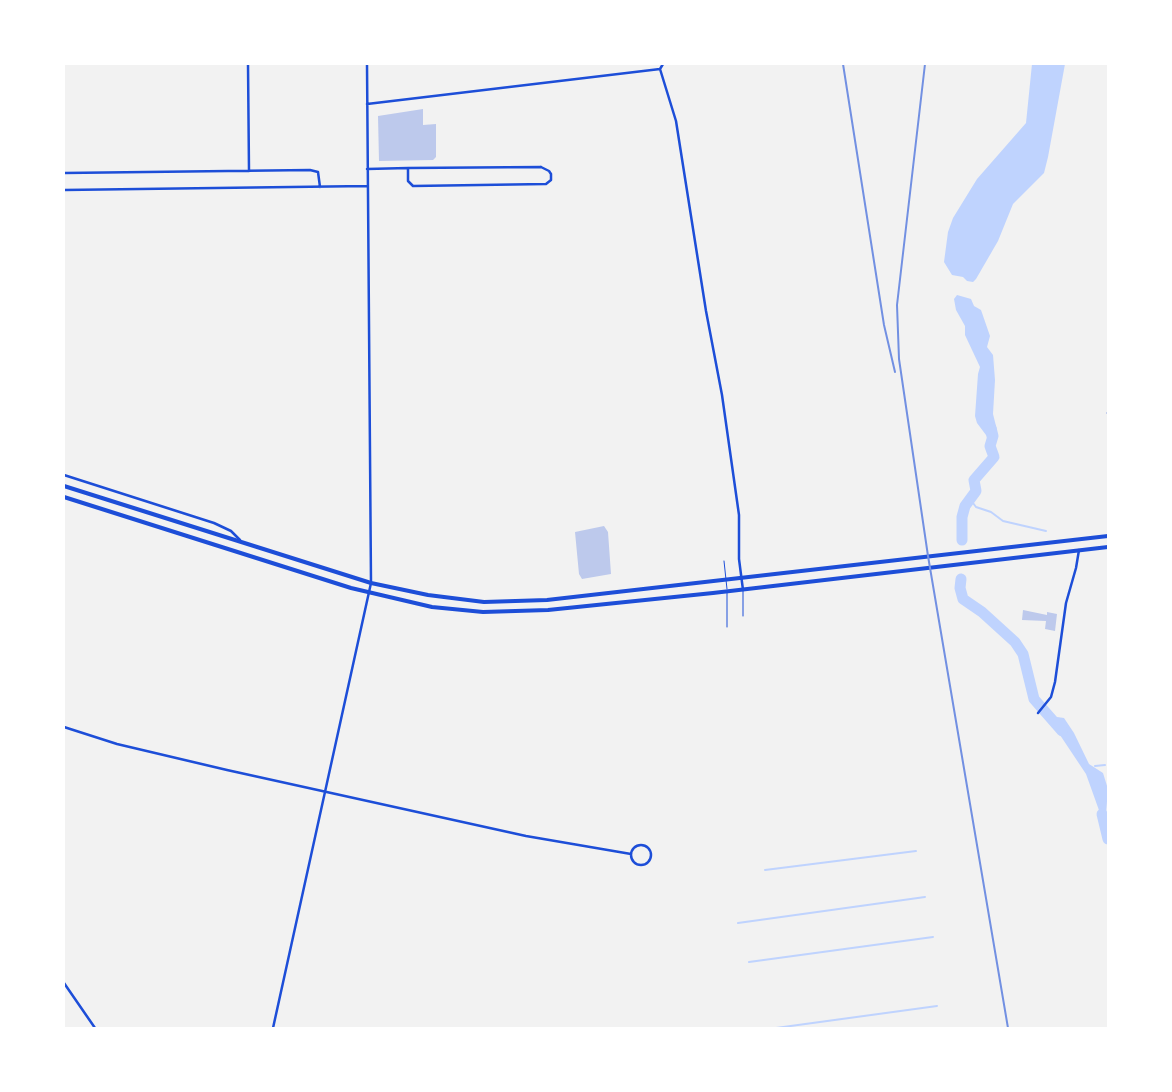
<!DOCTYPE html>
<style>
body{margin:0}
#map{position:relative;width:1172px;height:1092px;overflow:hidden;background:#f2f2f2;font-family:"Noto Sans",sans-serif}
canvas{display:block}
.frame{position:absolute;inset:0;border:65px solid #fff;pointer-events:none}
</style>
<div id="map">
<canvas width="1172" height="1092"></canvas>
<div class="frame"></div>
</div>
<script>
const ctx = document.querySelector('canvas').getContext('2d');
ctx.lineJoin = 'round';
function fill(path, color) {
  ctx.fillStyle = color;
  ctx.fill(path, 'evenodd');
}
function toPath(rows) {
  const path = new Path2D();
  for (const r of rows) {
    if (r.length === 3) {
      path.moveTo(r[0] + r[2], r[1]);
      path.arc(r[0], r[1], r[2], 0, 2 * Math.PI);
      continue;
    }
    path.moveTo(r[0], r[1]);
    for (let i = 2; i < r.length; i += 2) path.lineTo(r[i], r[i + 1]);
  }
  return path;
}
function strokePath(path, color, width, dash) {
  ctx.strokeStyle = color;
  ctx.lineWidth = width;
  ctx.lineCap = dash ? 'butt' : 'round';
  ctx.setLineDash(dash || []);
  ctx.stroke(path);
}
const water = toPath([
 [1032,64,1065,64,1048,157,1044,173,1013,204,998,241,976,279,973,282,967,281,963,277,952,275,944,262,948,232,953,218,977,179,1026,123],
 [957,295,971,299,974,306,981,310,990,336,987,347,993,355,995,380,993,414,997,430,995,443,991,443,989,445,986,435,977,423,975,416,978,374,980,367,965,335,965,326,956,310,954,299],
 [1057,717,1064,718,1074,733,1089,764,1103,773,1108,789,1105,827,1086,774,1054,726,1054,719]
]);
const stream = toPath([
 [970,499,976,507,991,512,1003,521,1046,531],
 [1095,766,1105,765],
 [765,870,916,851],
 [738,923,925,897],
 [749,962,933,937],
 [776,1028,937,1006]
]);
const river = toPath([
 [962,540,962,517,965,506,976,491,974,480,994,457,990,446,993,436,991,428],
 [961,579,960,588,963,599,982,612,1015,642,1023,654,1034,699,1062,731],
 [1102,814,1108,839]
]);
const building = toPath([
 [423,109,423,125,436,124,436,157,433,160,379,161,378,116],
 [604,526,608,532,611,574,582,579,579,574,575,532],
 [1023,610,1047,615,1047,612,1057,614,1055,631,1045,629,1046,621,1022,620]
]);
const service = toPath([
 [1107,413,1108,413],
 [724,561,727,589],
 [743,591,743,616],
 [727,627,727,593]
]);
const minor = toPath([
 [248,64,249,171],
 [663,64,660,69,676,121,706,311,722,395,739,515,739,559,743,590],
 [367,104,660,69],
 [541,167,549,171,551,174,551,180,546,184,413,186,408,181,408,168,541,167],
 [367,169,408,168],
 [64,173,310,170,318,172,320,187],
 [64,190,367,186],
 [64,475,214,523,231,531,240,540],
 [1038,713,1051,697,1055,682,1066,603,1076,568,1079,550],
 [64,727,117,744,227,770,526,836,631,854],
 [641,855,10],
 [64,983,95,1028],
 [273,1028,371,583,367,64]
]);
const secondary = toPath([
 [64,486,371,583,428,595,484,602,547,600,1108,536],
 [64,497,351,588,432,607,483,612,548,610,713,593,1108,547]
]);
const rail = toPath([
 [843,64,884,325,895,372],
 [925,64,897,305,899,359,928,556,1008,1028]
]);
fill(water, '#bfd3fe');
strokePath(stream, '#bfd3fe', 2);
strokePath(river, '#bfd3fe', 11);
fill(building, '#bdc9ec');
strokePath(service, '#1d4ed8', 1);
strokePath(minor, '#1d4ed8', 2.5);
strokePath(secondary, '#1d4ed8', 4);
strokePath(rail, '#7290e2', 2);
</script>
